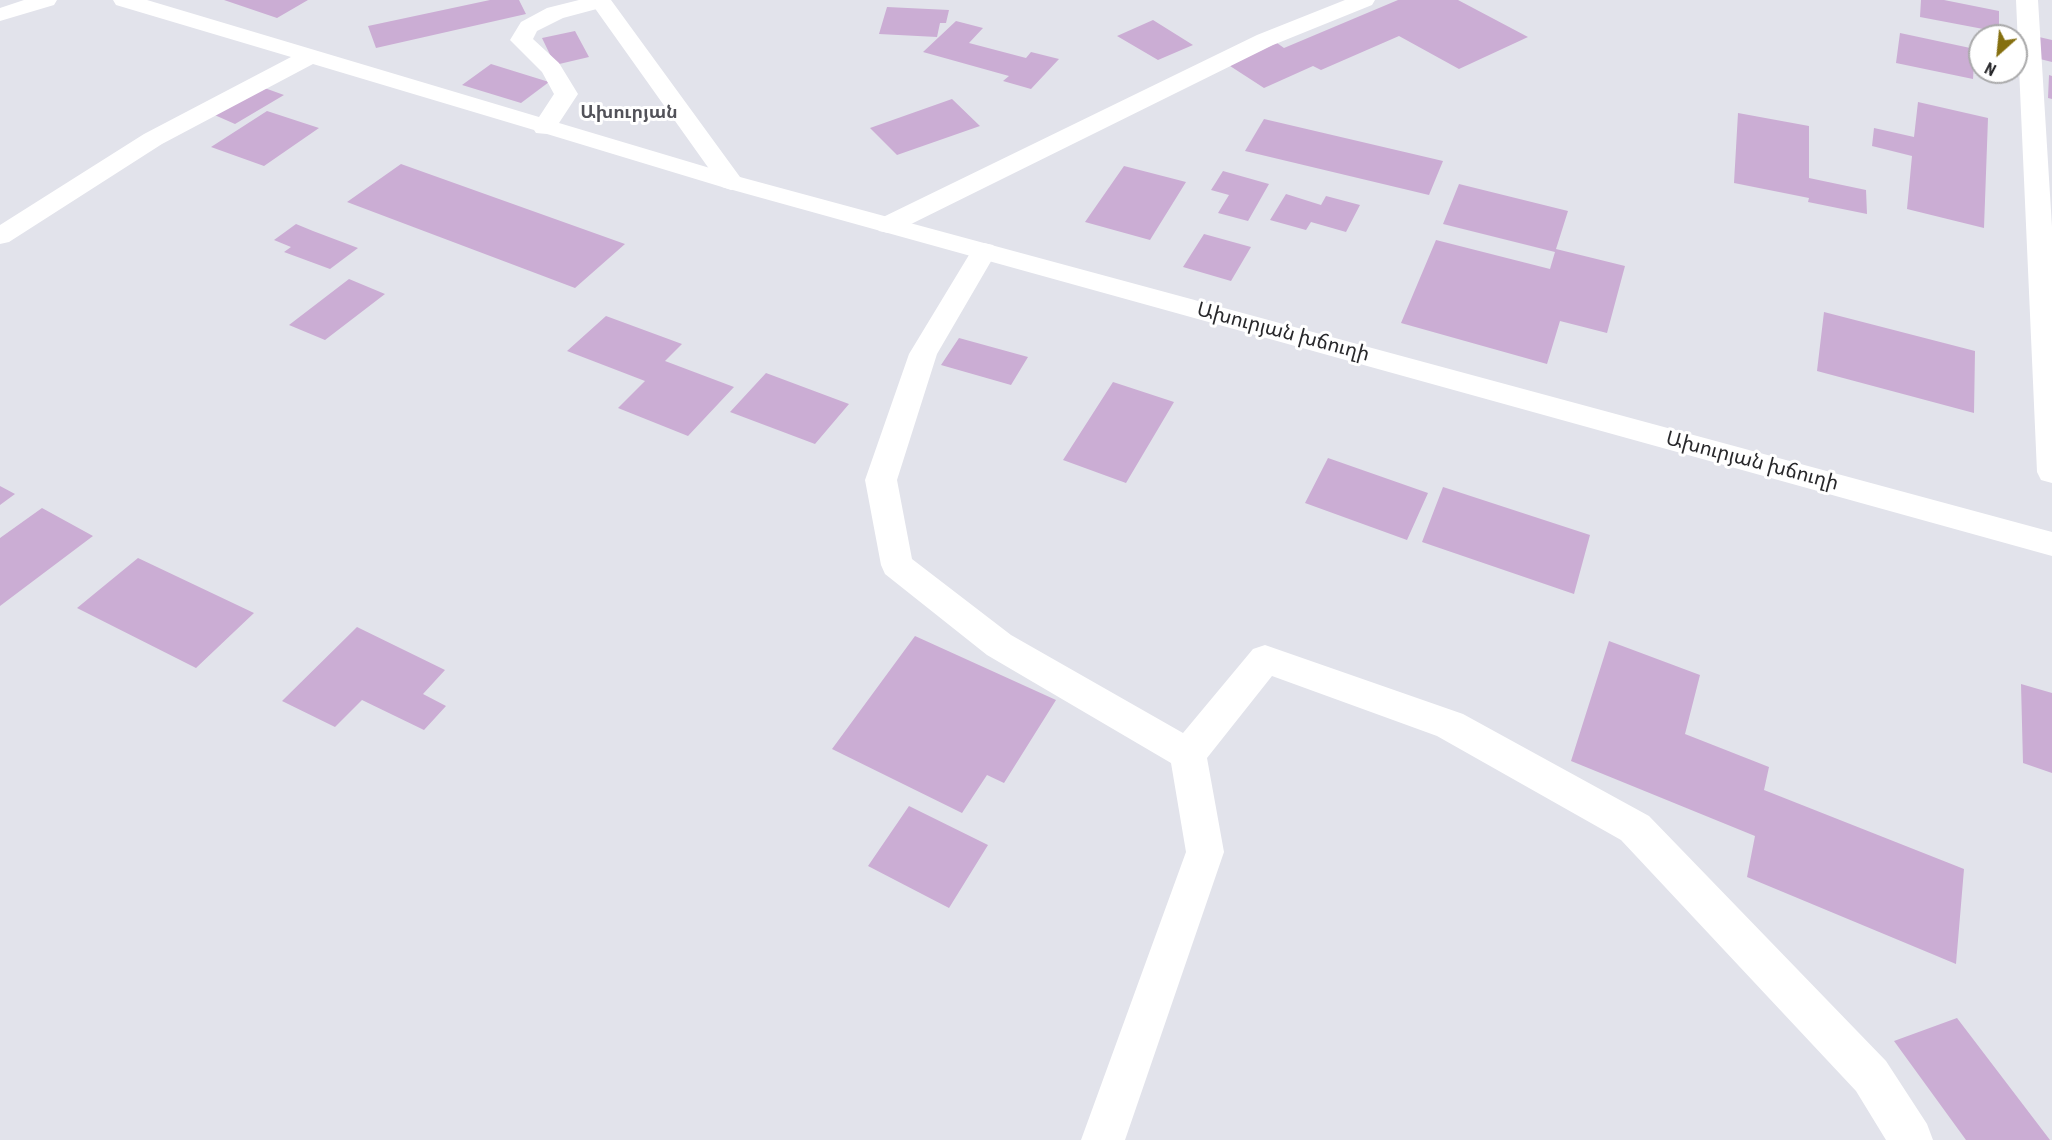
<!DOCTYPE html>
<meta charset="utf-8">
<style>
body{margin:0}
#map{position:relative;width:2052px;height:1140px;overflow:hidden;background:#e2e3eb;font-family:"Roboto Condensed",sans-serif}
canvas{display:block}
.north{position:absolute;left:1968px;top:24px;width:60px;height:60px;box-sizing:border-box;background:#fff;border:2px solid #a9a9aa;border-radius:50%;rotate:207deg;font-size:16px;font-weight:700;line-height:24px;text-align:center;color:#28282b}
.north::after{content:'';display:block;margin:auto;width:21px;height:27px;background:#856f0f;clip-path:polygon(50% 0,100% 100%,50% 72%,0 100%)}
</style>
<div id="map">
<canvas width="2052" height="1140"></canvas>
<div class="north">N</div>
</div>
<script>
const ctx = document.querySelector('canvas').getContext('2d');
ctx.lineJoin = 'round';
function fill(path, color) {
  ctx.fillStyle = color;
  ctx.fill(path, 'evenodd');
}
function toPath(rows) {
  const path = new Path2D();
  for (const r of rows) {
    path.moveTo(r[0], r[1]);
    for (let i = 2; i < r.length; i += 2) path.lineTo(r[i], r[i + 1]);
  }
  return path;
}
function write(font, color, halo, rows, align = 'center') {
  ctx.font = font + ' "Roboto Condensed","Noto Sans Armenian",sans-serif';
  ctx.lineWidth = 6;
  ctx.setLineDash([]);
  ctx.textBaseline = 'middle';
  ctx.strokeStyle = halo;
  ctx.fillStyle = color;
  for (const [text, x, y, turn = 0] of rows) {
    ctx.save();
    ctx.translate(x, y);
    ctx.rotate((+turn || 0) * Math.PI / 180);
    ctx.textAlign = isNaN(turn) ? turn : align;
    if (halo) ctx.strokeText(text, 0, 0);
    ctx.fillText(text, 0, 0);
    ctx.restore();
  }
}
const building = toPath([
 [224,0,308,0,277,18],
 [490,0,519,0,526,14,376,48,368,26],
 [1398,0,1458,0,1528,37,1459,69,1399,36,1321,70,1313,66,1264,88,1227,64,1277,43,1284,48],
 [1921,0,1944,0,1999,11,1999,32,1920,17],
 [887,7,949,10,946,23,940,23,937,37,879,34],
 [1153,20,1193,45,1158,60,1117,36],
 [956,21,983,28,969,43,1026,58,1031,52,1059,59,1031,89,1003,81,1009,76,923,52],
 [575,31,589,57,555,65,542,38],
 [1900,33,1975,49,1973,79,1896,63],
 [2039,37,2052,40,2052,62,2040,59],
 [491,64,549,82,521,103,462,85],
 [2049,75,2052,76,2052,99,2048,98],
 [259,86,284,95,235,124,210,113],
 [952,99,980,126,897,155,870,128],
 [1918,102,1988,118,1984,228,1907,209,1912,156,1872,146,1874,128,1914,137],
 [267,111,319,128,264,166,211,147],
 [1738,113,1809,126,1809,178,1866,190,1867,214,1808,202,1809,198,1734,183],
 [1264,119,1443,161,1429,195,1245,151],
 [401,164,625,244,575,288,347,202],
 [1124,166,1186,182,1150,240,1085,222],
 [1223,171,1269,184,1248,221,1218,213,1229,195,1211,190],
 [1459,184,1568,211,1556,249,1625,266,1607,333,1560,321,1547,364,1401,323,1436,240,1550,269,1555,252,1443,224],
 [1286,194,1321,205,1326,196,1360,205,1346,232,1311,222,1306,230,1270,220],
 [296,224,313,231,358,248,330,269,284,252,291,247,274,240],
 [1204,234,1251,247,1231,281,1183,267],
 [349,279,385,294,325,340,289,325],
 [1824,312,1975,351,1974,413,1817,371],
 [606,316,682,344,665,361,734,387,688,436,618,408,645,381,567,351],
 [959,338,1028,357,1011,385,941,365],
 [766,373,849,404,815,444,730,412],
 [1113,382,1174,402,1126,483,1063,460],
 [1328,458,1428,493,1407,540,1305,503],
 [0,486,15,494,0,505],
 [1443,487,1590,535,1574,594,1422,542],
 [42,508,93,536,0,606,0,538],
 [138,558,254,613,196,668,77,608],
 [357,627,445,670,423,694,446,706,424,730,362,700,335,727,282,701],
 [915,636,1056,700,1004,783,987,775,962,813,832,749],
 [1609,641,1700,675,1685,734,1769,767,1764,790,1964,869,1956,964,1747,877,1755,836,1571,761],
 [2021,684,2052,693,2052,773,2023,763],
 [909,806,988,845,949,908,868,866],
 [1957,1018,2050,1140,1966,1140,1894,1041]
]);
const minor = toPath([
 [24,0,57,0,54,5,0,21,0,8,24,0],
 [113,0,147,0,539,117,554,94,542,72,510,40,521,22,547,8,579,0,610,0,608,6,563,18,537,31,533,39,559,63,578,94,559,123,740,177,744,182,740,187,731,190,722,187,547,134,536,133,534,130,313,64,162,144,9,242,0,244,0,225,144,134,291,57,116,5,113,0],
 [1345,0,1375,0,1372,5,1273,45,897,231,888,233,879,231,875,225,879,219,1257,35,1345,0],
 [2016,0,2038,0,2052,227,2052,483,2041,480,2037,472,2016,0],
 [984,243,993,245,997,251,937,354,897,480,912,559,1011,635,1183,733,1253,649,1265,645,1463,714,1649,816,1886,1061,1927,1124,1933,1140,1886,1140,1856,1091,1621,840,1437,736,1272,676,1207,758,1224,852,1125,1140,1081,1140,1186,852,1171,763,987,655,885,574,881,565,865,480,909,354,975,245,984,243]
]);
const major = toPath([
 [589,0,611,0,740,177,2052,532,2052,556,722,187,589,0]
]);
const farQuarternames = [
 ["Ախուրյան",629,113]
];
const streetNames = [
 ["Ախուրյան խճուղի",1283,333,15],
 ["Ախուրյան խճուղի",1752,462,15]
];
fill(building, '#cbadd4');
fill(minor, '#fff');
fill(major, '#fff');
write('bold 18px', '#525259', '#fff', farQuarternames);
write('20px', '#28282b', '#fff', streetNames);
</script>
